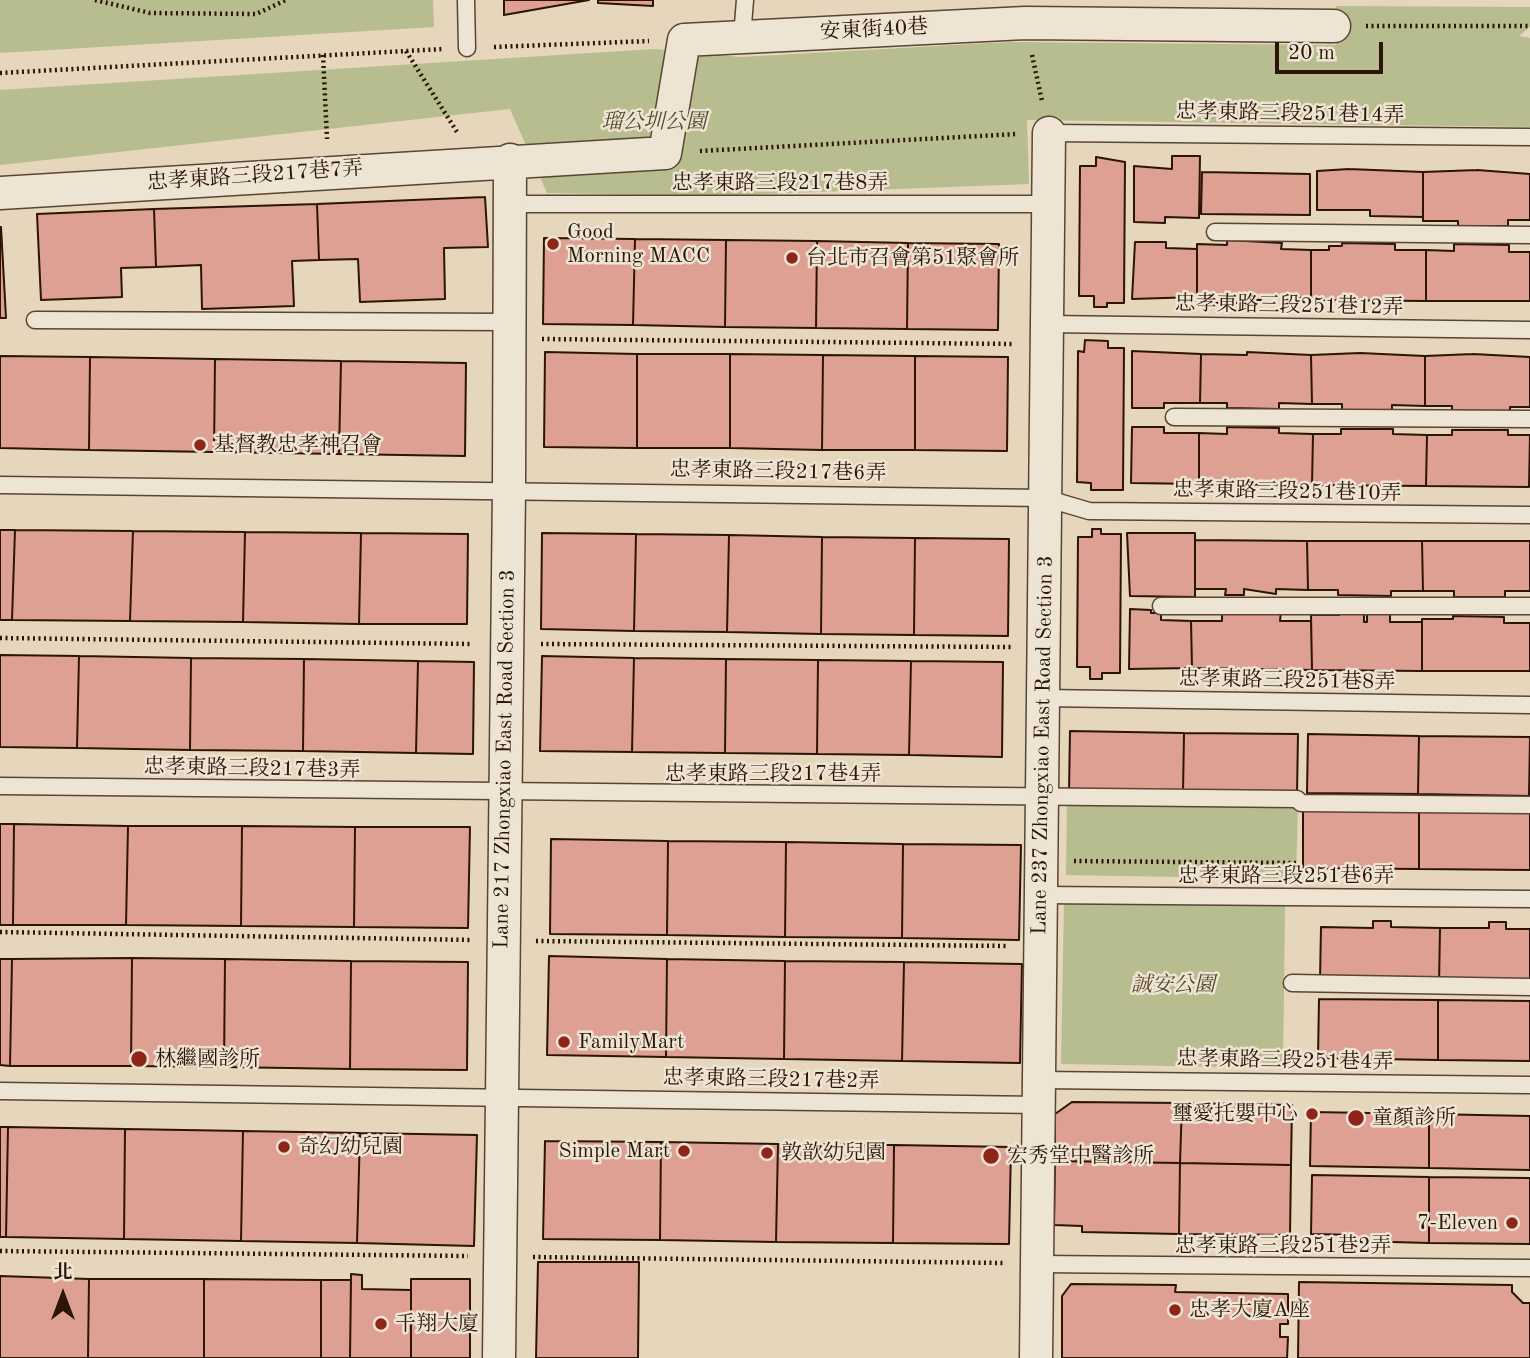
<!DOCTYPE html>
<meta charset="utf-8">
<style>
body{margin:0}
#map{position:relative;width:1530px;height:1358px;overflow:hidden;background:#e5d6bc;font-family:"Old Standard TT","Noto Serif TC",serif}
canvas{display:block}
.north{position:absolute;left:28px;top:1260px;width:70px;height:70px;-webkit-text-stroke:5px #eee4d3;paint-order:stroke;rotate:0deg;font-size:19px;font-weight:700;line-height:28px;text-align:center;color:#2c1406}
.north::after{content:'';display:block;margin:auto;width:24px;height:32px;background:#2c1406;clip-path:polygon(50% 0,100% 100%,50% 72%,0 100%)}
.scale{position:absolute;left:1275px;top:42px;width:108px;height:32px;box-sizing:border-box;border:4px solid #2c1406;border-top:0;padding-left:9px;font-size:21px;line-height:24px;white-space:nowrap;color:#2c1406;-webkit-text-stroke:5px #eee4d3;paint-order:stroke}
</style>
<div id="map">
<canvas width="1530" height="1358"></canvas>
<div class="north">北</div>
<div class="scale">20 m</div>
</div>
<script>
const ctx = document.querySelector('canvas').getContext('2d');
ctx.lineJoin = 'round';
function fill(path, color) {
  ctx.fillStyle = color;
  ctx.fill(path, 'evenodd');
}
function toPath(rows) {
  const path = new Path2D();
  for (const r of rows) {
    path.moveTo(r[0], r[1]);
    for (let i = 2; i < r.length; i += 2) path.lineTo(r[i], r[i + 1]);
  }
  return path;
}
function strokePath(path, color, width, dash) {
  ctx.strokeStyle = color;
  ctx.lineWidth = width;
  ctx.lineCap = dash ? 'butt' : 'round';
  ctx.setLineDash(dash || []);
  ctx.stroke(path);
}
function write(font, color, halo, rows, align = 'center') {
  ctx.font = font + ' "Old Standard TT","Noto Serif TC",serif';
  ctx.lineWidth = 5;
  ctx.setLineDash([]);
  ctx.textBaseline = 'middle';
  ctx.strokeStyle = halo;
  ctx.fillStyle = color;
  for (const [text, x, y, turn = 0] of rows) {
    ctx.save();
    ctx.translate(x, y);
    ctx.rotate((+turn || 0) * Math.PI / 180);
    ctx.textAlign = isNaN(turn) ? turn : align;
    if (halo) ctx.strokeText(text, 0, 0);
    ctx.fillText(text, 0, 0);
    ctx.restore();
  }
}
const green = toPath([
 [0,0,433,0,434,27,0,53],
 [1336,6,1530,7,1530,27,1519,36,1530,38,1530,127,1027,120,1029,184,711,196,547,193,510,109,0,165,0,90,655,49,741,57,1009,42,1336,45],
 [1067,797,1298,802,1296,879,1066,875],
 [1064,902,1285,906,1283,1068,1061,1064]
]);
const building = toPath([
 [504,0,589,0,504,15,504,0],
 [598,0,653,0,653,6,598,3,598,0],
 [1172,156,1200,156,1199,218,1165,217,1165,223,1134,222,1134,166,1172,169,1172,156],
 [1096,157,1125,162,1124,303,1107,303,1107,307,1094,307,1094,296,1079,296,1080,166,1096,166,1096,157],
 [1349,169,1423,172,1423,217,1370,216,1370,210,1317,210,1317,171,1349,169],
 [1477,170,1530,174,1530,220,1508,220,1508,226,1458,226,1458,221,1423,221,1423,172,1477,170],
 [1202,172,1310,174,1310,215,1201,214,1202,172],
 [485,197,488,247,444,248,445,299,360,302,358,259,319,260,317,204,485,197],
 [317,204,319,260,292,261,294,306,202,309,201,265,156,267,154,209,317,204],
 [154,209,156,267,121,268,122,297,41,300,37,214,154,209],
 [1,227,6,318,0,318,0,227,1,227],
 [544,238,635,239,633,325,543,324,544,238],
 [635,239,726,240,725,327,633,325,635,239],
 [726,240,817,241,816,328,725,327,726,240],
 [1227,240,1282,243,1281,249,1311,250,1311,298,1261,297,1261,300,1244,300,1244,303,1197,303,1197,244,1227,245,1227,240],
 [817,241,908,243,907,329,816,328,817,241],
 [1135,242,1166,242,1166,248,1197,249,1197,297,1132,299,1135,242],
 [908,243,999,244,998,330,907,329,908,243],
 [1342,243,1395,244,1395,250,1426,250,1426,301,1311,300,1311,250,1329,250,1329,246,1342,246,1342,243],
 [1454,244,1509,245,1509,252,1530,252,1530,301,1426,301,1426,250,1454,251,1454,244],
 [1085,340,1108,341,1108,348,1124,348,1123,490,1091,490,1091,483,1077,482,1078,351,1084,352,1085,340],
 [1132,351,1201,354,1200,403,1164,403,1164,408,1132,408,1132,351],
 [545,352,637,354,637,448,544,447,545,352],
 [1247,352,1311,355,1312,404,1279,403,1279,409,1227,408,1227,403,1200,403,1201,354,1247,355,1247,352],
 [1360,353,1425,356,1425,406,1392,405,1392,411,1342,410,1342,404,1312,404,1311,355,1360,353],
 [637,354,730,354,730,448,637,448,637,354],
 [730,354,823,355,822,450,730,448,730,354],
 [1473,354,1530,357,1530,407,1510,407,1510,411,1452,411,1452,406,1425,406,1425,356,1473,354],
 [823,355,915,356,915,450,822,450,823,355],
 [0,356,90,357,89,450,0,448,0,356],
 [915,356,1008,357,1007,451,915,450,915,356],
 [90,357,215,359,214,452,89,450,90,357],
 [215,359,341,361,339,454,214,452,215,359],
 [341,361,466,363,465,456,339,454,341,361],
 [1132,427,1164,427,1164,433,1199,433,1199,484,1131,483,1132,427],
 [1227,427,1279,428,1279,433,1313,434,1312,485,1199,484,1199,433,1227,434,1227,427],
 [1341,429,1393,429,1393,434,1427,435,1426,486,1312,485,1313,434,1341,434,1341,429],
 [1452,430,1508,430,1508,435,1530,435,1529,487,1426,486,1427,435,1452,435,1452,430],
 [1092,529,1101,529,1101,534,1121,534,1120,673,1102,673,1102,679,1090,679,1090,667,1077,667,1078,537,1092,537,1092,529],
 [0,530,15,530,12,620,0,620,0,530],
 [15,530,133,531,130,621,12,620,15,530],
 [133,531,245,532,243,622,130,621,133,531],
 [245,532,361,533,359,624,243,622,245,532],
 [361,533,468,534,467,624,359,624,361,533],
 [542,533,636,534,634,631,541,629,542,533],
 [1127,533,1195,533,1195,597,1130,596,1127,533],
 [636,534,729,535,727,632,634,631,636,534],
 [729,535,822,537,821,634,727,632,729,535],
 [822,537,915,538,914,635,821,634,822,537],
 [915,538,1009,539,1008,636,914,635,915,538],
 [1195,540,1307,541,1308,590,1276,589,1276,594,1244,589,1244,595,1225,595,1226,589,1195,589,1195,540],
 [1307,541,1422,541,1423,591,1391,591,1391,596,1338,595,1338,590,1308,590,1307,541],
 [1422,541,1530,541,1530,591,1505,591,1505,597,1454,597,1454,591,1423,591,1422,541],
 [1130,609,1151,610,1151,613,1161,613,1161,620,1191,621,1192,668,1129,669,1130,609],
 [1222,610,1281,611,1280,621,1311,621,1312,670,1192,668,1191,621,1222,621,1222,610],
 [1339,610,1364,610,1364,622,1367,622,1367,612,1390,612,1390,622,1422,622,1422,671,1312,670,1311,615,1339,615,1339,610],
 [1453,616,1504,617,1504,623,1530,623,1530,671,1422,671,1422,619,1453,619,1453,616],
 [0,655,79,656,77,748,0,747,0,655],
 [79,656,191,658,190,750,77,748,79,656],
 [542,656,634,658,632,752,540,751,542,656],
 [191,658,304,659,303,751,190,750,191,658],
 [634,658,726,659,725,753,632,752,634,658],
 [304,659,418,661,416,753,303,751,304,659],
 [726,659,818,660,817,754,725,753,726,659],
 [818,660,911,661,909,755,817,754,818,660],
 [418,661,474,662,473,754,416,753,418,661],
 [911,661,1003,662,1002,757,909,755,911,661],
 [1070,731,1184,733,1183,793,1069,792,1070,731],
 [1184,733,1298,734,1297,795,1183,793,1184,733],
 [1308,734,1419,736,1418,794,1307,793,1308,734],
 [1419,736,1530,737,1529,796,1418,794,1419,736],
 [1303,810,1419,811,1419,869,1303,868,1303,810],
 [1419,811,1530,812,1530,870,1419,869,1419,811],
 [0,824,14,824,13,925,0,925,0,824],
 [14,824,128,826,126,925,13,925,14,824],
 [128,826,242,826,241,926,126,925,128,826],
 [242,826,355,827,354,927,241,926,242,826],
 [355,827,470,827,468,928,354,927,355,827],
 [551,839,668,841,667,935,550,934,551,839],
 [668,841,786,842,785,937,667,935,668,841],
 [786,842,903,844,902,938,785,937,786,842],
 [903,844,1021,845,1019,940,902,938,903,844],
 [1373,921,1391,921,1391,927,1440,928,1439,985,1320,980,1321,927,1373,928,1373,921],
 [1489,922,1506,922,1506,929,1530,929,1530,986,1439,985,1440,928,1489,928,1489,922],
 [549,956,667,959,666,1057,547,1055,549,956],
 [132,958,225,959,224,1067,131,1066,132,958],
 [132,958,131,1066,10,1066,12,959,132,958],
 [0,959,12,959,10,1066,0,1065,0,959],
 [225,959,351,961,350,1069,224,1067,225,959],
 [667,959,785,961,784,1059,666,1057,667,959],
 [351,961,468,962,467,1070,350,1069,351,961],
 [785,961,904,962,902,1061,784,1059,785,961],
 [904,962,1022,964,1020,1063,902,1061,904,962],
 [1319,999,1438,1000,1438,1060,1318,1058,1319,999],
 [1438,1000,1530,1001,1530,1061,1438,1060,1438,1000],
 [1072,1102,1182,1103,1180,1163,1055,1161,1055,1114,1072,1102],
 [1182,1103,1292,1105,1291,1165,1180,1163,1182,1103],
 [1311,1112,1429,1114,1429,1168,1310,1166,1311,1112],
 [1429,1114,1530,1116,1530,1170,1429,1168,1429,1114],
 [0,1127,8,1127,6,1237,0,1237,0,1127],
 [8,1127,125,1129,124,1239,6,1237,8,1127],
 [125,1129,243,1131,241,1241,124,1239,125,1129],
 [243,1131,360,1133,357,1243,241,1241,243,1131],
 [360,1133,477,1135,474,1246,357,1243,360,1133],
 [545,1141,661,1142,660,1240,543,1239,545,1141],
 [661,1142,778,1144,776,1242,660,1240,661,1142],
 [778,1144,894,1145,893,1243,776,1242,778,1144],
 [894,1145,1011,1147,1009,1244,893,1243,894,1145],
 [1055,1161,1180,1163,1179,1234,1082,1232,1082,1226,1054,1225,1055,1161],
 [1180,1163,1291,1165,1290,1235,1179,1234,1180,1163],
 [1312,1175,1429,1177,1429,1243,1355,1241,1355,1235,1311,1234,1312,1175],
 [1429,1177,1530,1178,1530,1244,1429,1243,1429,1177],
 [538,1262,639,1262,638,1358,536,1358,538,1262],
 [351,1274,362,1275,362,1289,411,1290,411,1358,350,1358,351,1274],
 [0,1276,89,1279,88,1358,0,1358,0,1276],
 [89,1279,204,1279,204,1358,88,1358,89,1279],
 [204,1279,321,1280,321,1358,204,1358,204,1279],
 [411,1279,470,1279,470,1358,411,1358,411,1279],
 [321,1280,351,1280,350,1358,321,1358,321,1280],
 [1299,1282,1512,1285,1512,1292,1523,1303,1530,1303,1530,1358,1298,1358,1299,1282],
 [1071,1284,1176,1285,1175,1292,1288,1294,1288,1324,1280,1324,1280,1337,1288,1337,1287,1358,1062,1358,1062,1296,1071,1284]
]);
const path = toPath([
 [95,0,150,13,256,14,286,0],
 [1366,26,1530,26],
 [494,47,649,41],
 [406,51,457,132],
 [323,55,327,139],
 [1032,55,1042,101],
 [0,73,443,49],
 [700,151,1017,134],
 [542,339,1013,344],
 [0,638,472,644],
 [541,644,1011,647],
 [1074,861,1297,863],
 [0,932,472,940],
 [536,941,1007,946],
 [0,1251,468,1256],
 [533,1257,1004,1263]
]);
const lane = toPath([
 [466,0,467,48],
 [742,37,745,0],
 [1049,133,1530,137],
 [511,204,1049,204],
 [1215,232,1530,235],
 [35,320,510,322],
 [1047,324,1530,330],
 [1174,417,1530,419],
 [0,485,1045,498,1089,511,1530,515],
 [1161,606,1530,606],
 [1043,698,1530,705],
 [0,786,1297,799,1301,803,1530,805],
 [1041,895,1530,899],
 [1292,983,1530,987],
 [1039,1080,1530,1085],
 [0,1091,1039,1105],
 [1036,1264,1530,1268]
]);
const street = toPath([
 [0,193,665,153,684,40,1025,23,1334,26],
 [499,1358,509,489,510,160],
 [1036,1358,1049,133]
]);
const markers = [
 [553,244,7,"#8f2418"],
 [792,258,7,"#8f2418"],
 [200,445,7,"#8f2418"],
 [564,1042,7,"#8f2418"],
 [139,1059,9,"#8f2418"],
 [1312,1114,7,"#8f2418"],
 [1356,1118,9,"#8f2418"],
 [284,1147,7,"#8f2418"],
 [684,1151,7,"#8f2418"],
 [767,1153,7,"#8f2418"],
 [991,1156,9,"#8f2418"],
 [1512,1223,7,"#8f2418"],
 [1175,1310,7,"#8f2418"],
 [381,1324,7,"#8f2418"]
];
const streetNames = [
 ["安東街40巷",874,30,-3],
 ["忠孝東路三段251巷14弄",1290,114,1],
 ["忠孝東路三段217巷7弄",255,176,-4],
 ["忠孝東路三段217巷8弄",780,183],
 ["忠孝東路三段251巷12弄",1289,306,1],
 ["忠孝東路三段217巷6弄",778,472,1],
 ["忠孝東路三段251巷10弄",1287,492,1],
 ["忠孝東路三段251巷8弄",1287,681,1],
 ["Lane 237 Zhongxiao East Road Section 3",1043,745,-89],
 ["Lane 217 Zhongxiao East Road Section 3",505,759,-89],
 ["忠孝東路三段217巷3弄",252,769,1],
 ["忠孝東路三段217巷4弄",773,774],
 ["忠孝東路三段251巷6弄",1286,876],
 ["忠孝東路三段251巷4弄",1285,1061,1],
 ["忠孝東路三段217巷2弄",771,1080,1],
 ["忠孝東路三段251巷2弄",1283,1246]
];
const parkNames = [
 ["瑠公圳公園",654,122],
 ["誠安公園",1173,985]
];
const poiNames = [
 ["Good",567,232],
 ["Morning MACC",567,256],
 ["台北市召會第51聚會所",806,258],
 ["基督教忠孝神召會",214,445],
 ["FamilyMart",578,1042],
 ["林繼國診所",155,1059],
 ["璽愛托嬰中心",1298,1114,"right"],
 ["童顏診所",1372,1118],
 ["奇幻幼兒園",298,1147],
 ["Simple Mart",670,1151,"right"],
 ["敦歆幼兒園",781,1153],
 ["宏秀堂中醫診所",1007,1156],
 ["7-Eleven",1498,1223,"right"],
 ["忠孝大廈A座",1189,1310],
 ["千翔大廈",395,1324]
];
fill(green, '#b7bd8f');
fill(building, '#dda093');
strokePath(building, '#2c1406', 2);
strokePath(lane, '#5a4434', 19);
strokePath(street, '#5a4434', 35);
strokePath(path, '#2c1406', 4.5, [2, 3.5]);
strokePath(lane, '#eee4d3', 16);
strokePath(street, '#eee4d3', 32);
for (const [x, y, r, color] of markers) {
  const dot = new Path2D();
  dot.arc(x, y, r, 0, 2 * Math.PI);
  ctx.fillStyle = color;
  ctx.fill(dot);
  strokePath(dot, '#eee4d3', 2.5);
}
write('21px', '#2c1406', '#eee4d3', streetNames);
write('italic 21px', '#56472f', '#eee4d3', parkNames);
write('21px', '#2c1406', '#eee4d3', poiNames, 'left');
</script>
